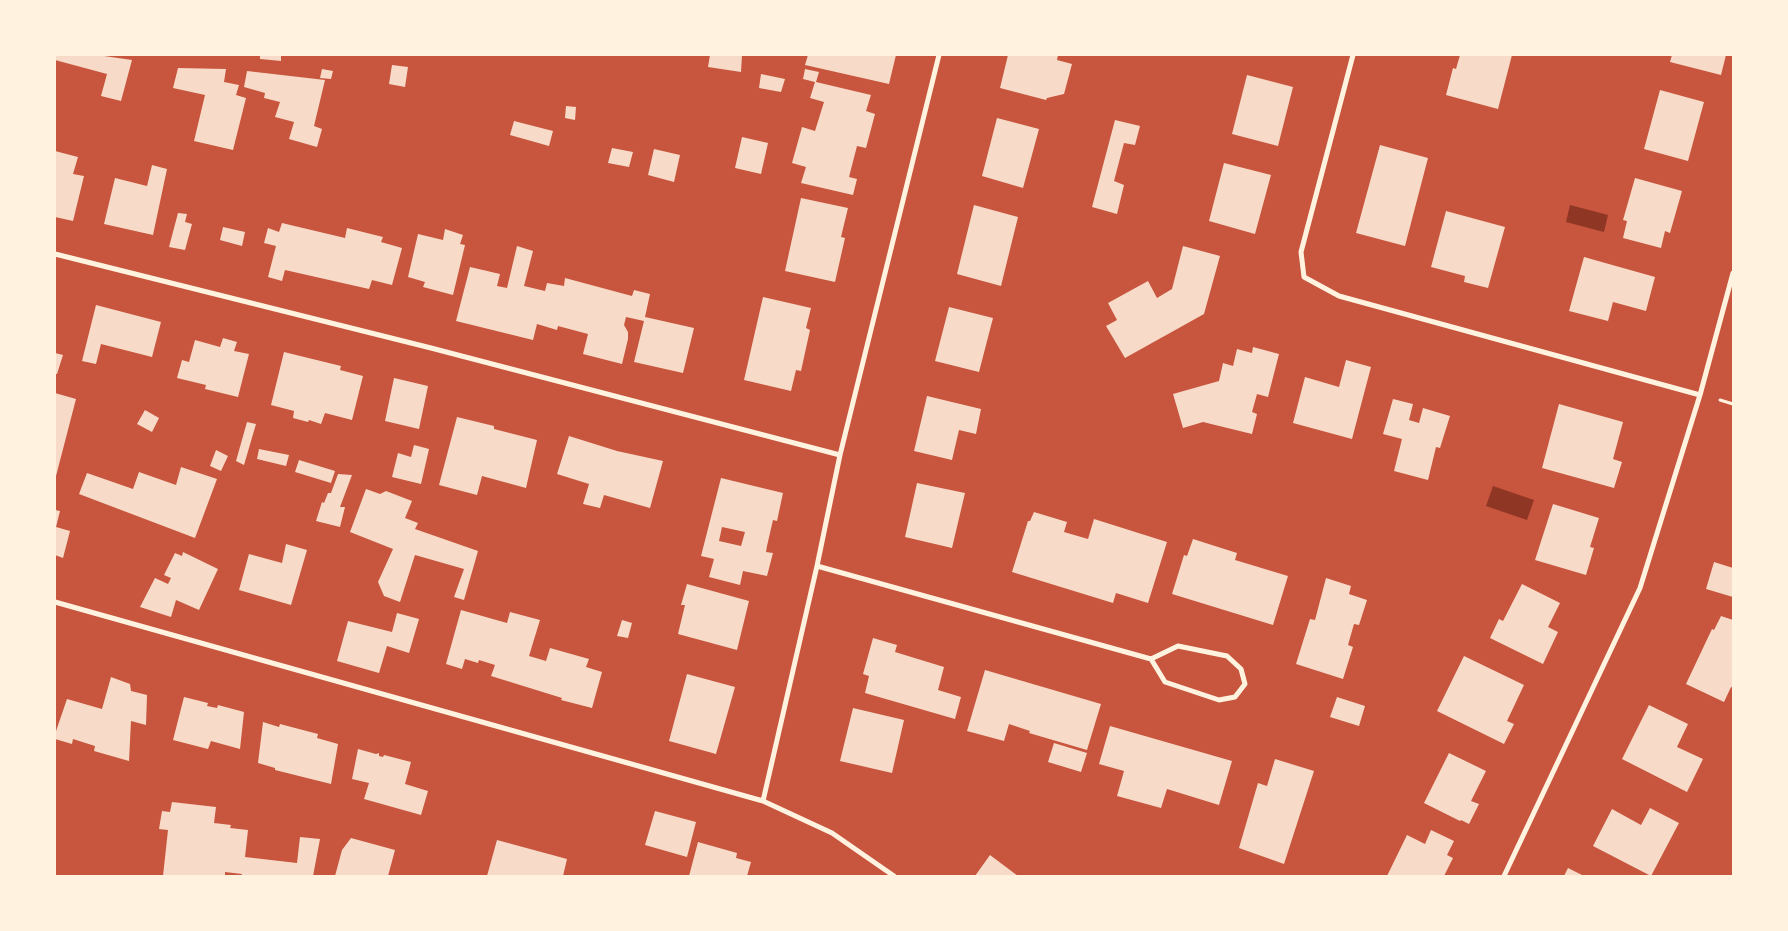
<!DOCTYPE html>
<style>
body{margin:0}
#map{position:relative;width:1788px;height:931px;overflow:hidden;background:#c8553d;font-family:"Noto Sans",sans-serif}
canvas{display:block}
.frame{position:absolute;inset:0;border:56px solid #fff3e0;pointer-events:none}
</style>
<div id="map">
<canvas width="1788" height="931"></canvas>
<div class="frame"></div>
</div>
<script>
const ctx = document.querySelector('canvas').getContext('2d');
ctx.lineJoin = 'round';
function fill(path, color) {
  ctx.fillStyle = color;
  ctx.fill(path, 'evenodd');
}
function toPath(rows) {
  const path = new Path2D();
  for (const r of rows) {
    path.moveTo(r[0], r[1]);
    for (let i = 2; i < r.length; i += 2) path.lineTo(r[i], r[i + 1]);
  }
  return path;
}
function strokePath(path, color, width, dash) {
  ctx.strokeStyle = color;
  ctx.lineWidth = width;
  ctx.lineCap = dash ? 'butt' : 'round';
  ctx.setLineDash(dash || []);
  ctx.stroke(path);
}
const water = toPath([
 [1570,205,1608,215,1604,232,1566,222],
 [1493,486,1534,500,1527,520,1486,506]
]);
const building = toPath([
 [55,55,97,55,132,60,121,101,101,96,107,74,55,60],
 [260,55,281,55,281,61,260,59],
 [710,55,742,55,741,72,708,67],
 [808,55,896,55,889,84,805,65],
 [1008,55,1058,55,1057,60,1072,64,1064,94,1047,98,1046,100,1000,88],
 [1460,55,1512,55,1498,109,1446,95,1453,68,1456,69],
 [1672,55,1726,55,1721,75,1670,62],
 [392,65,408,67,405,87,389,84],
 [178,68,226,69,224,82,239,85,236,95,246,98,233,150,194,141,205,95,173,88],
 [322,69,333,71,331,79,320,78],
 [805,69,819,72,816,82,871,95,866,111,875,114,866,148,857,146,849,177,857,179,853,195,801,183,806,167,792,163,802,127,815,131,824,102,810,98,815,82,803,79],
 [247,71,325,80,314,126,322,129,317,147,289,139,294,122,275,117,280,102,264,98,265,93,244,87],
 [761,74,785,79,781,92,759,88],
 [1247,75,1293,87,1278,146,1232,134],
 [1660,90,1704,102,1688,161,1644,149],
 [566,106,576,107,575,120,565,118],
 [997,118,1039,129,1023,188,982,176],
 [1115,120,1140,126,1135,145,1124,143,1114,181,1124,185,1117,214,1092,207],
 [514,121,553,131,549,146,510,135],
 [742,137,768,143,761,174,735,168],
 [1380,145,1428,158,1405,246,1356,233],
 [612,148,633,152,629,167,608,163],
 [654,149,680,155,674,182,648,175],
 [55,151,78,157,73,174,84,176,73,221,55,217],
 [1224,163,1271,175,1255,234,1209,221],
 [152,165,167,169,153,235,104,224,115,178,147,186],
 [1635,178,1682,191,1670,233,1665,231,1661,248,1623,238,1627,221,1623,220],
 [801,198,848,208,841,237,845,238,835,282,785,271],
 [974,205,1018,217,1001,286,957,274],
 [1446,211,1505,227,1488,288,1464,282,1465,276,1431,267],
 [178,213,187,214,185,222,192,224,185,250,169,247],
 [282,223,345,238,347,228,383,237,381,242,402,248,392,285,372,280,369,289,285,270,282,281,268,277,276,246,264,243,268,228,279,232],
 [223,227,245,232,242,246,220,240],
 [445,229,463,235,460,244,465,245,453,295,423,287,425,282,408,277,418,234,443,240],
 [517,246,533,251,524,286,545,291,547,283,564,286,565,278,632,296,634,290,650,294,645,317,694,328,683,373,634,362,644,321,626,317,624,325,628,332,628,339,622,364,583,354,588,334,558,326,557,330,537,324,533,340,456,321,470,267,500,274,497,286,507,288],
 [1183,246,1220,256,1204,314,1125,358,1106,326,1117,320,1108,303,1148,281,1157,298,1172,289],
 [1584,257,1655,277,1646,311,1613,302,1608,321,1569,311],
 [763,297,811,308,806,328,810,330,801,371,796,370,791,391,744,380],
 [96,305,161,322,152,357,101,344,96,364,82,361],
 [949,307,993,318,979,372,935,361],
 [223,338,237,342,234,351,249,354,238,397,205,389,206,385,177,378,182,360,189,362,195,340,220,347],
 [1253,347,1279,354,1268,397,1257,394,1252,412,1257,414,1252,434,1203,422,1183,428,1173,394,1219,381,1223,363,1233,366,1237,349,1252,353],
 [284,352,341,366,340,370,363,376,352,420,325,413,321,424,309,420,308,422,293,418,294,411,271,405],
 [55,353,63,355,57,374,55,374],
 [1346,360,1371,367,1352,439,1293,423,1305,377,1339,387],
 [394,378,428,386,419,429,385,421],
 [55,393,76,399,56,476,55,475],
 [927,396,981,409,976,434,959,430,952,460,914,451],
 [1393,399,1413,404,1409,420,1419,423,1423,408,1450,416,1440,448,1436,447,1428,480,1394,471,1402,439,1383,434],
 [1559,404,1623,422,1613,459,1622,462,1614,488,1542,468],
 [145,410,159,418,152,432,137,424],
 [457,417,494,426,494,429,537,440,526,488,482,476,477,495,439,485],
 [247,422,256,424,244,465,236,461],
 [569,436,617,451,663,461,650,508,604,495,600,508,583,504,589,484,557,474],
 [414,445,429,449,421,484,392,477,398,453,411,457],
 [259,449,289,455,286,466,257,459],
 [216,450,228,456,221,471,210,466],
 [299,460,335,471,331,483,295,472],
 [181,467,217,479,195,538,79,494,87,473,133,489,139,472,176,485],
 [338,474,352,475,340,507,345,507,340,527,316,521,322,502,324,503,328,493,331,493],
 [721,478,783,493,777,521,773,520,767,546,766,552,773,553,767,576,743,571,740,585,709,577,714,559,701,556],
 [722,527,745,532,741,546,719,541],
 [917,483,965,493,952,548,905,537],
 [366,489,380,494,386,491,412,501,405,518,418,523,415,529,478,551,464,600,454,597,464,569,415,555,400,602,384,596,378,582,393,549,350,532],
 [1553,504,1599,518,1590,547,1594,548,1586,575,1535,560],
 [55,510,60,511,56,527,70,531,63,558,55,555],
 [1034,512,1067,522,1064,532,1088,539,1094,519,1167,542,1148,603,1116,593,1113,603,1012,572,1028,521,1030,521],
 [1193,539,1237,553,1235,560,1288,576,1273,625,1172,594,1184,555,1187,556],
 [286,544,307,550,291,605,239,590,249,554,282,563],
 [183,552,218,569,199,610,176,600,171,617,140,607,155,578,168,584,171,578,164,575,175,553,182,556],
 [1714,562,1733,568,1733,597,1706,589],
 [1326,578,1351,586,1349,594,1367,600,1359,625,1354,624,1348,645,1353,647,1343,679,1296,664,1310,619,1315,620],
 [687,584,749,601,737,650,678,634,685,605,681,605],
 [1522,584,1560,603,1548,627,1558,632,1543,664,1490,638,1499,619,1503,621],
 [461,610,507,623,510,612,540,620,529,656,546,661,550,648,589,659,586,667,602,672,592,708,561,700,562,698,491,676,495,665,479,660,478,663,465,659,462,669,446,664],
 [397,613,419,619,409,653,387,646,379,673,337,661,348,621,392,632],
 [1721,616,1733,620,1733,688,1731,687,1724,702,1686,684,1712,629,1714,630],
 [622,620,632,623,628,638,617,636],
 [873,638,897,645,895,652,944,667,938,690,961,697,955,719,865,693,869,676,863,674],
 [1464,656,1524,685,1507,721,1514,724,1504,744,1437,711],
 [985,670,1101,704,1087,750,1029,733,1030,731,1009,724,1004,741,967,731],
 [687,674,735,687,716,754,669,741],
 [111,677,130,684,131,691,147,695,146,725,131,721,129,761,94,751,95,746,73,739,72,744,55,739,55,734,67,699,102,709],
 [184,697,208,703,207,706,217,708,218,705,244,712,240,749,211,741,208,749,173,740],
 [1337,697,1365,706,1359,726,1330,717],
 [1649,705,1688,724,1677,747,1703,759,1687,792,1622,759],
 [853,708,904,720,892,773,840,761],
 [263,722,279,727,280,724,318,734,317,738,338,744,331,784,275,770,275,768,258,763],
 [1110,726,1232,761,1219,805,1167,789,1161,808,1117,796,1124,771,1099,764],
 [1054,743,1087,753,1081,772,1048,762],
 [358,749,376,754,379,753,379,756,383,757,384,755,411,762,405,784,428,791,421,815,364,799,369,783,352,779],
 [1449,753,1486,771,1471,801,1479,804,1469,824,1461,820,1460,821,1424,803],
 [1275,759,1314,771,1284,864,1239,848,1258,783,1267,786],
 [172,802,216,807,214,823,231,825,230,828,248,830,245,857,297,863,300,837,320,839,313,876,241,876,242,874,225,872,225,876,163,876,168,830,159,829,162,811,170,812],
 [1650,808,1679,823,1651,876,1593,846,1612,809,1641,825],
 [655,811,696,822,687,857,645,845],
 [1431,830,1454,841,1447,855,1453,858,1444,876,1387,876,1407,835,1425,844],
 [351,838,395,850,388,876,335,876,342,850],
 [497,840,567,859,563,876,487,876],
 [698,842,737,853,736,858,751,862,747,876,689,876],
 [990,855,1018,876,975,876],
 [1568,868,1584,876,1564,876]
]);
const path = toPath([
 [1720,400,1733,404]
]);
const minor = toPath([
 [1353,55,1301,252,1304,277,1339,296,1700,395],
 [55,254,431,348,840,455],
 [817,566,1151,659,1178,646,1227,656,1241,669,1245,684,1235,697,1219,700,1165,682,1151,659],
 [55,602,763,801,832,833,894,876],
 [763,801,817,566,840,455,939,55],
 [1504,876,1640,588,1700,395,1733,273]
]);
fill(water, '#8f3625');
fill(building, '#f7dbc8');
strokePath(path, '#fff3e0', 3);
strokePath(minor, '#fff3e0', 5);
</script>
